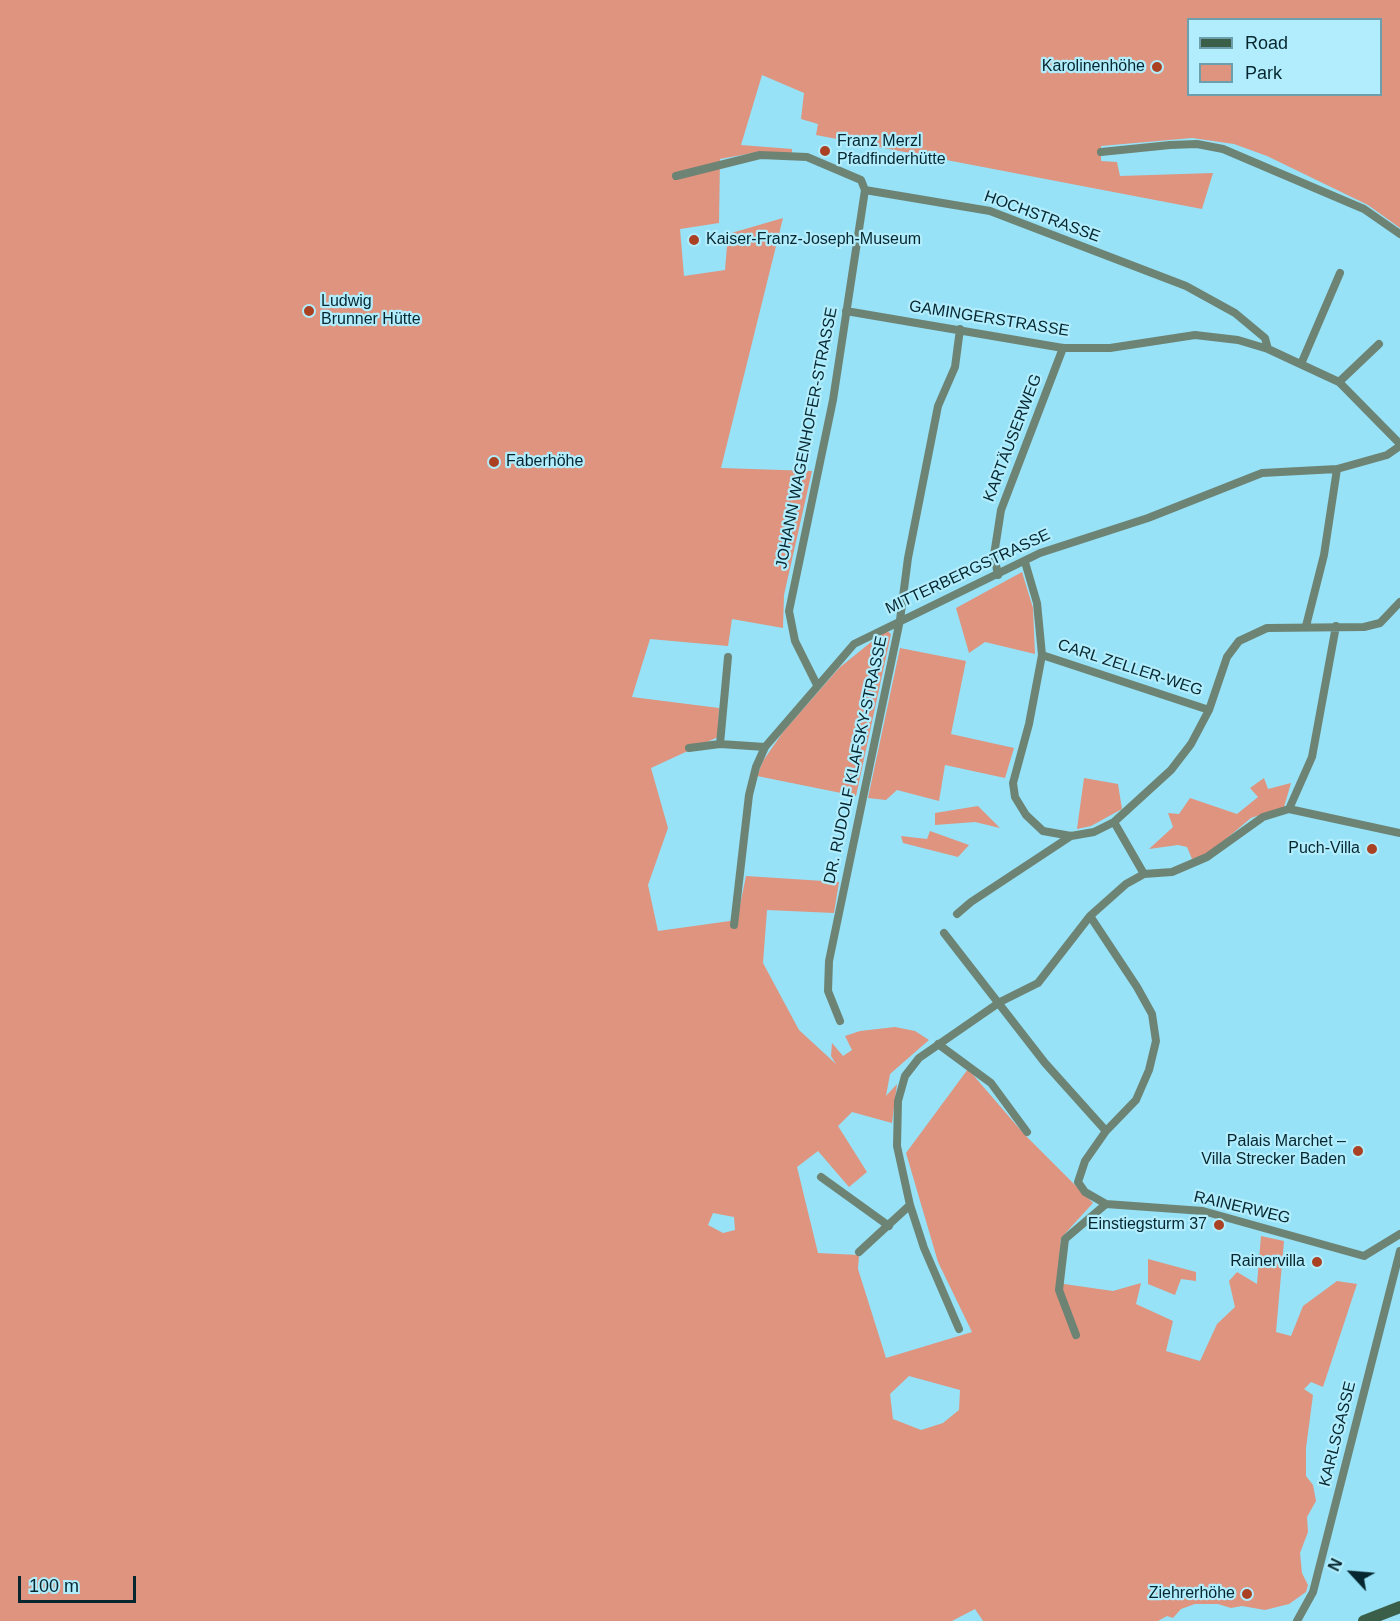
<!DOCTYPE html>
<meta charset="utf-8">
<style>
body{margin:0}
#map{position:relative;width:1400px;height:1621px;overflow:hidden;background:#97e2f7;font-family:Arial,sans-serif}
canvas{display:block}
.legend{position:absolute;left:1187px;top:18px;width:195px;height:78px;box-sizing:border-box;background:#b2edfd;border:2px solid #6d9eab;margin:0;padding:8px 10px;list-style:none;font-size:18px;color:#06272f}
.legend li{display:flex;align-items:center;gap:12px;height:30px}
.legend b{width:30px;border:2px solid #6d9eab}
.north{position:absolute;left:1322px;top:1543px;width:60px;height:60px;-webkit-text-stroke:4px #b2edfd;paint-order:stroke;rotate:296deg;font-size:16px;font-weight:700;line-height:24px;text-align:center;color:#06272f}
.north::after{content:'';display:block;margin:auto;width:21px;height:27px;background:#06272f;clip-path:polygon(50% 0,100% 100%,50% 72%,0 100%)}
.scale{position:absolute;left:18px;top:1576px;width:118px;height:27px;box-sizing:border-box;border:3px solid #06272f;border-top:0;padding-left:8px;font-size:18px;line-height:21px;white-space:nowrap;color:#06272f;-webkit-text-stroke:4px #b2edfd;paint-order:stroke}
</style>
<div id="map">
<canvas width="1400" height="1621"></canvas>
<ul class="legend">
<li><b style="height:8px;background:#3b5e49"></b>Road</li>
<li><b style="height:16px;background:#de947f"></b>Park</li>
</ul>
<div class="north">N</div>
<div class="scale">100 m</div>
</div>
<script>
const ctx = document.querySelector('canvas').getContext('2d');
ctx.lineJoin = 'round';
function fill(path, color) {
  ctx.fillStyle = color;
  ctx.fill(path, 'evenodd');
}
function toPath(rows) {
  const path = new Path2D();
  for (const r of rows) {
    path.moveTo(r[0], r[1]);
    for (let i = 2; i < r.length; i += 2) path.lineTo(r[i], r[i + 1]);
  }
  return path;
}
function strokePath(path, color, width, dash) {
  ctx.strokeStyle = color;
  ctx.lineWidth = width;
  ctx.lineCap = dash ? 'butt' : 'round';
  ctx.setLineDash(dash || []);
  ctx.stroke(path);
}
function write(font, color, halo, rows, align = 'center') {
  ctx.font = font + ' Arial,sans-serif';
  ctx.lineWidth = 4.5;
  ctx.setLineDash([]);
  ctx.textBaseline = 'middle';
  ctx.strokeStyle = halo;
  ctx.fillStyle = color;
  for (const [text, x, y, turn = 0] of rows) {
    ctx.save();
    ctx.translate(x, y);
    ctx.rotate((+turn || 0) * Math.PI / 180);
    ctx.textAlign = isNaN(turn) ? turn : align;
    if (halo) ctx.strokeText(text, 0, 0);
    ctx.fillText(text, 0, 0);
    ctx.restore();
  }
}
const green = toPath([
 [0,0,1400,0,1400,228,1368,205,1267,156,1234,144,1192,138,1101,146,1101,161,1117,162,1120,176,1213,173,1202,209,816,135,818,124,801,119,804,93,762,75,741,145,792,149,792,153,758,152,720,159,719,223,680,229,684,276,725,270,728,234,783,218,721,468,812,471,784,595,783,628,732,619,728,646,650,639,632,697,719,708,718,737,651,768,668,828,648,885,658,931,737,920,746,876,839,882,834,913,767,910,763,963,799,1030,836,1064,831,1056,832,1043,843,1056,852,1050,845,1036,860,1031,895,1027,915,1031,929,1040,890,1074,886,1096,897,1084,892,1123,852,1112,838,1126,867,1172,849,1187,818,1151,797,1167,818,1253,859,1255,858,1269,886,1358,972,1332,938,1262,906,1153,968,1069,1024,1134,1093,1203,1061,1238,1057,1283,1113,1291,1141,1283,1136,1304,1173,1321,1166,1351,1200,1361,1217,1324,1235,1307,1229,1281,1237,1272,1257,1284,1261,1236,1284,1241,1276,1332,1291,1336,1303,1306,1337,1281,1357,1284,1323,1387,1311,1382,1304,1389,1313,1395,1306,1448,1306,1476,1313,1485,1316,1501,1307,1517,1308,1532,1300,1553,1302,1573,1308,1585,1306,1592,1289,1604,1265,1610,1242,1606,1231,1608,1218,1604,1195,1604,1181,1609,1173,1618,1167,1616,1158,1621,983,1621,975,1609,952,1621,0,1621],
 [1188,20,1380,20,1380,94,1188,94],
 [713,1213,734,1217,735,1230,723,1233,708,1225],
 [909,1376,960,1390,959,1410,943,1423,921,1430,893,1419,890,1394],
 [1022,572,1033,608,1035,654,985,642,969,653,956,608],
 [886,630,891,634,856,796,757,776,763,761,783,732,839,668],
 [900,648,966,661,951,734,1014,748,1005,778,945,765,939,801,897,790,886,800,868,798],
 [1084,778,1118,784,1122,809,1091,826,1077,829],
 [1264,778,1268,789,1291,783,1284,807,1251,818,1208,854,1192,859,1187,847,1178,845,1149,849,1173,827,1168,813,1179,814,1190,798,1237,814,1258,797,1250,788],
 [978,806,1000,828,975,822,935,825,935,813],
 [930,831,969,845,958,857,903,843,901,836,927,839],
 [1148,1259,1196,1272,1196,1281,1181,1279,1175,1295,1148,1284]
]);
const street = toPath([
 [1101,152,1170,145,1197,144,1223,149,1364,209,1400,234],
 [676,176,760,155,807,157,861,180,865,190,990,211,1186,286,1235,313,1265,338,1268,349],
 [846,311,1063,348,1110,348,1195,335,1238,340,1268,349,1339,382,1400,444],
 [1301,364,1340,273],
 [1339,382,1379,344],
 [1025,562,1037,603,1042,655,1029,724,1013,783,1015,797,1026,815,1043,831,1071,836,1094,832,1114,822,1171,770,1191,744,1209,710,1227,657,1239,641,1267,628,1364,627,1380,623,1400,602],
 [998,575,994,555,1001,510,1063,348],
 [1306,626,1324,555,1337,469],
 [1042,655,1209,710],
 [817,685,795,641,789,611,833,400,865,190],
 [720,744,728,657],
 [689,748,720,744,765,747],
 [1289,809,1312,757,1336,626],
 [1114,822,1144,874],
 [957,914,971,902,1071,836],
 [1090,916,1137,987,1152,1014,1156,1041,1149,1070,1136,1100,1106,1131,1085,1161,1078,1182,1085,1192,1106,1204,1203,1211,1364,1256,1400,1234],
 [734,925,749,795,756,767,765,747,854,644,1040,553,1148,518,1262,473,1337,469,1387,455,1400,446],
 [944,933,1045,1063,1106,1131],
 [840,1021,828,991,829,961,900,620,908,558,938,406,955,367,960,329],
 [938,1044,991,1083,1027,1132],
 [821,1177,889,1226],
 [859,1252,910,1205],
 [959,1329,924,1248,910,1205,897,1146,898,1101,905,1076,919,1058,1000,1002,1038,983,1090,916,1126,884,1144,874,1172,872,1207,857,1263,817,1289,809,1400,833],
 [1076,1335,1059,1290,1065,1239,1106,1204],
 [1297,1621,1313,1592,1400,1251]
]);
const secondary = toPath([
 [1364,1621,1400,1607]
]);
const markers = [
 [1157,67,6,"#aa4123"],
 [825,151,6,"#aa4123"],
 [694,240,6,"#aa4123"],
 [309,311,6,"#aa4123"],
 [494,462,6,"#aa4123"],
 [1372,849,6,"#aa4123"],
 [1358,1151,6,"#aa4123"],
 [1219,1225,6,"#aa4123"],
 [1317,1262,6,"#aa4123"],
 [1247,1594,6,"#aa4123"]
];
const poiNames = [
 ["Karolinenhöhe",1145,67],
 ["Franz Merzl",837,142,"left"],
 ["Pfadfinderhütte",837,160,"left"],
 ["Kaiser-Franz-Joseph-Museum",706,240,"left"],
 ["Ludwig",321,302,"left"],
 ["Brunner Hütte",321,320,"left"],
 ["Faberhöhe",506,462,"left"],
 ["Puch-Villa",1360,849],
 ["Palais Marchet –",1346,1142],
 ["Villa Strecker Baden",1346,1160],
 ["Einstiegsturm 37",1207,1225],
 ["Rainervilla",1305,1262],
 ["Ziehrerhöhe",1235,1594]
];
const streetNames = [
 ["HOCHSTRASSE",1042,217,20],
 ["GAMINGERSTRASSE",989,319,9],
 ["JOHANN WAGENHOFER-STRASSE",807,438,-79],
 ["KARTÄUSERWEG",1013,438,-69],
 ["MITTERBERGSTRASSE",968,572,-25],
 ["CARL ZELLER-WEG",1130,668,18],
 ["DR. RUDOLF KLAFSKY-STRASSE",856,760,-78],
 ["RAINERWEG",1242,1208,13],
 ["KARLSGASSE",1338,1434,-76]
];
fill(green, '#de947f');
strokePath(street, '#6d8475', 8);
strokePath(secondary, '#3b5e49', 12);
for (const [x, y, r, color] of markers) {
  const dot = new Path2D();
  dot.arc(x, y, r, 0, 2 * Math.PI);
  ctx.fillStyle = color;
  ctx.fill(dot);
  strokePath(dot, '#b2edfd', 2);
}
write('16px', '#06272f', '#b2edfd', poiNames, 'right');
write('16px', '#06272f', '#b2edfd', streetNames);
</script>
